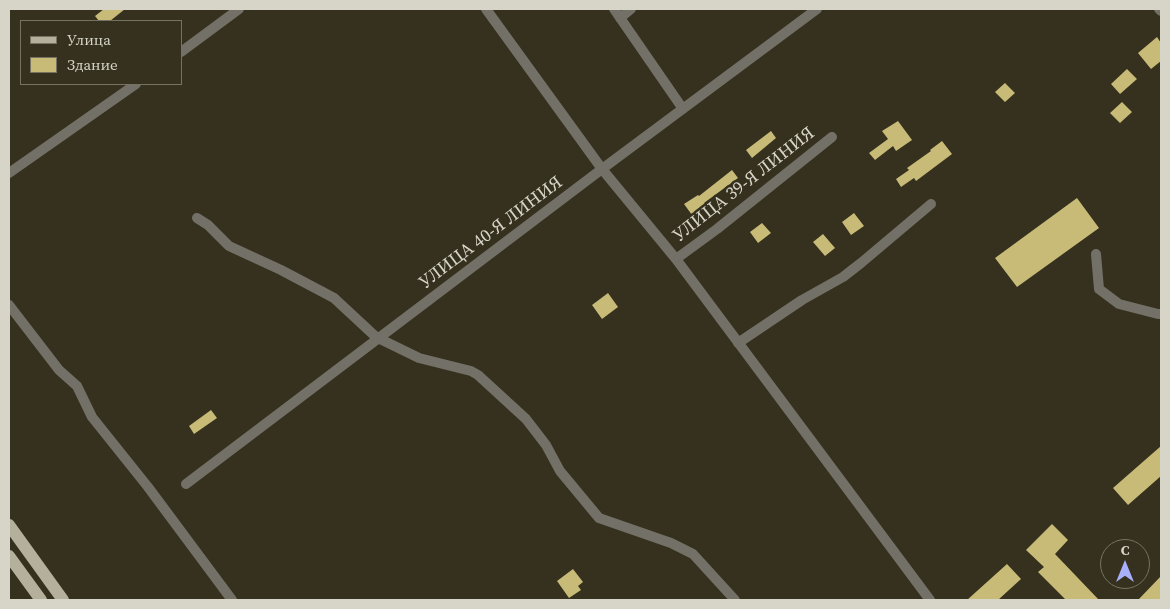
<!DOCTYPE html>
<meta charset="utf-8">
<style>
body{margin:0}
#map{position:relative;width:1170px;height:609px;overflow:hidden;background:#35311e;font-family:"Source Serif 4",serif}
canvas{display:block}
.frame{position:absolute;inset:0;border:10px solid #d7d5c8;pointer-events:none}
.legend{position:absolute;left:20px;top:20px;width:162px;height:65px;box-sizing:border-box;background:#35311e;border:1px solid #767362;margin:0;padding:6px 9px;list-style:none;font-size:15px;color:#d7d5c8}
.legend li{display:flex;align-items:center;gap:10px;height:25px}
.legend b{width:25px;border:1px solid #767362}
.north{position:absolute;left:1100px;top:539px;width:50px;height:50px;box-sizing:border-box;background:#35311e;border:1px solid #767362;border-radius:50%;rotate:0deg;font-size:14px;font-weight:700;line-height:20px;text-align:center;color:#d7d5c8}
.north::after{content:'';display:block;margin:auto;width:18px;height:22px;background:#a8b0fc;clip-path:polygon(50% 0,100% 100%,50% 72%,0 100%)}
</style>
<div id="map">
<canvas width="1170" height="609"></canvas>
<div class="frame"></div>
<ul class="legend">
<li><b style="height:6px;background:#b4b09c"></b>Улица</li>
<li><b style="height:14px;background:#c8bb78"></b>Здание</li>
</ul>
<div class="north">С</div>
</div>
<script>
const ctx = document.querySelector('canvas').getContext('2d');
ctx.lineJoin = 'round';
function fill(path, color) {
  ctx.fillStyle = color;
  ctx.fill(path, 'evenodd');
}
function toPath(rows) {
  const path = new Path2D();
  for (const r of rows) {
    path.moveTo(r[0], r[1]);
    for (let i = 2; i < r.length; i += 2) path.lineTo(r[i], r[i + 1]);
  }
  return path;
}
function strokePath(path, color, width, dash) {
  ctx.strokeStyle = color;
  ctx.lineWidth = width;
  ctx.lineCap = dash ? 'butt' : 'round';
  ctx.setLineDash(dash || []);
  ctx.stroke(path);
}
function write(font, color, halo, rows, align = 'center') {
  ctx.font = font + ' "Source Serif 4",serif';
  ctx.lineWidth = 5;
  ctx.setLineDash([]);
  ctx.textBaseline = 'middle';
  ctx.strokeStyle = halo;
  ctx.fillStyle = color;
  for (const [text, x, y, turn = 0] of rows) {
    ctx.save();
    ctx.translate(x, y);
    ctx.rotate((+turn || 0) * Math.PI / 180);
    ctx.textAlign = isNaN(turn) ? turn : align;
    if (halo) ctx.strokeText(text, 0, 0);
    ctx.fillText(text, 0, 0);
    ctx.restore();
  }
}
const building = toPath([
 [104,9,125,9,110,21,99,21,95,16],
 [1157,37,1161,43,1161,61,1151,69,1138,53],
 [1127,69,1137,79,1120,94,1111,84],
 [1005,83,1015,93,1005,102,995,92],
 [1122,102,1132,112,1120,123,1110,113],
 [898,121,912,140,896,151,893,146,875,160,869,153,888,139,882,131],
 [771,131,776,138,752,158,746,150],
 [942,141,952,154,916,181,914,178,901,187,896,179,909,170,907,168,931,151,930,150],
 [732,170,738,178,704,203,705,205,692,215,684,204,698,195,699,196],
 [1077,198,1099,228,1017,287,995,258],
 [854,213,864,226,851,235,842,222],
 [762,223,771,233,758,243,750,232],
 [823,234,835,248,825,256,813,242],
 [608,293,618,307,602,319,592,305],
 [211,410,217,418,194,434,189,426],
 [1161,446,1161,476,1128,505,1113,488],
 [1052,524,1068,540,1055,554,1099,600,1066,600,1038,572,1044,567,1026,550],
 [1007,564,1021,579,998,600,967,600],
 [573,569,583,582,578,586,581,590,569,598,557,581],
 [1161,576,1161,600,1138,600]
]);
const minor = toPath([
 [486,9,602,169,676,259,930,600],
 [614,9,683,109],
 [1159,9,1161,11],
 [620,18,631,9],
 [181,52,239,9],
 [9,173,136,84],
 [197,218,208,225,229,246,281,270,334,298,376,337,419,358,471,371,478,375,526,419,546,445,560,471,599,518,671,543,693,554,735,600],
 [1096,254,1099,289,1119,304,1158,314,1161,314],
 [676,259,717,229,832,137],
 [9,305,59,370,77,386,92,417,148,487,232,600],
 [738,343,802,300,843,277,861,263,931,204],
 [186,484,602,169,817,9]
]);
const primary = toPath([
 [9,525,63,600],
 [9,556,41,600]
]);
const streetNames = [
 ["УЛИЦА 39-Я ЛИНИЯ",744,185,-38],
 ["УЛИЦА 40-Я ЛИНИЯ",491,233,-37]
];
fill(building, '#c8bb78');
strokePath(minor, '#737167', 10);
strokePath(primary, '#b4b09c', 12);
write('18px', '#d7d5c8', '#35311e', streetNames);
</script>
